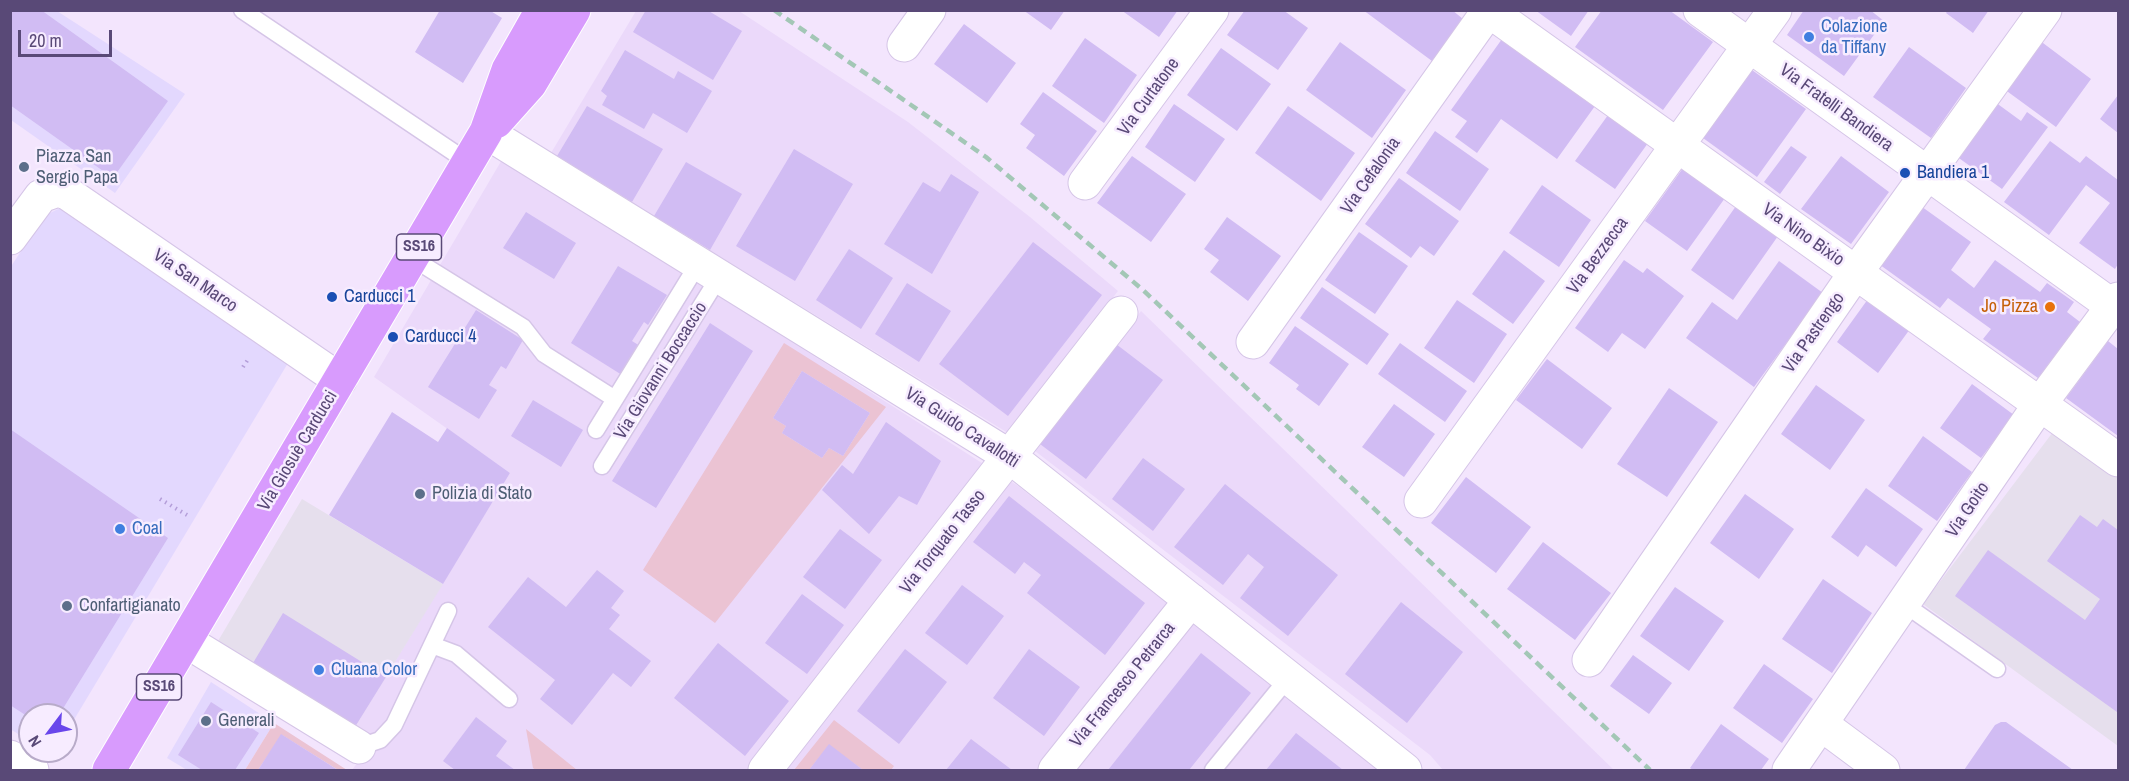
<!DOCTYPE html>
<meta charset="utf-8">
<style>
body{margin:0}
#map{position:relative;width:2129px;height:781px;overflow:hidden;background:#f3e5fd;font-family:"Archivo Narrow",sans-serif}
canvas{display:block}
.frame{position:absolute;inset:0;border:12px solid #594977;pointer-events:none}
.north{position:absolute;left:18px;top:703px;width:60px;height:60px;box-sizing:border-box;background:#f7ecff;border:2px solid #b8abc9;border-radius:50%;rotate:238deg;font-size:16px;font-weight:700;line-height:24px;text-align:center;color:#594977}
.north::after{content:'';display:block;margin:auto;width:21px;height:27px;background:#6946eb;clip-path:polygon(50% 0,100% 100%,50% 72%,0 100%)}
.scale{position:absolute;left:18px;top:30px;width:94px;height:27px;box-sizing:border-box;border:3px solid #594977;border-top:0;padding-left:8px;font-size:18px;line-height:21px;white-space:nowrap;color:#594977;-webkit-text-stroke:4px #f7ecff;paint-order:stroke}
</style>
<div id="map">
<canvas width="2129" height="781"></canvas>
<div class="frame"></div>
<div class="north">N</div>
<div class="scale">20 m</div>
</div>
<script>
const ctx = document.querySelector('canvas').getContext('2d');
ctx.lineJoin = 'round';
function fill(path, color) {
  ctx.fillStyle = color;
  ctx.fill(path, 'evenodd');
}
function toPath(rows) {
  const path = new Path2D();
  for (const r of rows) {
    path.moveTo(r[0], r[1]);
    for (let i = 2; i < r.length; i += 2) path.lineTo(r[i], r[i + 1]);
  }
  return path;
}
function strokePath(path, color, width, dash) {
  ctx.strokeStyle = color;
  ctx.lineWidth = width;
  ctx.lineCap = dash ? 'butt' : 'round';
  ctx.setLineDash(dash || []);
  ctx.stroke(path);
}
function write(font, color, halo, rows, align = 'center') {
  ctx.font = font + ' "Archivo Narrow",sans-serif';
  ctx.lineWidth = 5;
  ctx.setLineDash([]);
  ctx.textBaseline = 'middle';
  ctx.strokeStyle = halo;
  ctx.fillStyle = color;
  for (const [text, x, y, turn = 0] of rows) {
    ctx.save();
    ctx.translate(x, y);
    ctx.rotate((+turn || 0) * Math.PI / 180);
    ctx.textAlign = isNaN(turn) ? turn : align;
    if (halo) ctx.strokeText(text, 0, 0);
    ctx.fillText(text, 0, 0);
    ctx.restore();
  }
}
const residential = toPath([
 [636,11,739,11,908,122,1030,217,1118,291,1008,433,551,153],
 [503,158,1018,486,1381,770,352,770,361,758,355,727,510,473,374,377],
 [1141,311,1614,770,1443,770,1430,755,1035,451]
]);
const commercial = toPath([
 [11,11,57,11,185,94,115,193,11,120],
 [60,208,288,363,66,733,66,715,30,715,30,741,10,729,10,268,44,216],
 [211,682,274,723,245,770,187,770,167,758]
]);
const industrial = toPath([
 [2053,432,2118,478,2118,746,1923,604],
 [302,499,443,584,355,727,218,641]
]);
const green = toPath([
 [784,343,886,407,715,623,643,570],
 [802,371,870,413,843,456,829,448,822,458,782,433,786,426,773,418],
 [834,720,894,766,891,770,863,770,829,745,809,770,794,770],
 [274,723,347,770,338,770,282,735,258,770,245,770],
 [526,729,577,770,536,770,533,768]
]);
const building = toPath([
 [10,10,41,10,168,101,113,178,10,105],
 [440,10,489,10,502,18,463,83,415,52],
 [646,10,707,10,742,31,713,80,633,32],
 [1023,10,1065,10,1051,30],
 [1121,10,1178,10,1159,37],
 [1245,10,1283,10,1308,28,1278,70,1227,35],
 [1363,10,1452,10,1463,19,1432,61],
 [1535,10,1589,10,1571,36],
 [1602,10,1669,10,1713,42,1663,110,1575,47],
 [1804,10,1870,10,1884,21,1844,76,1787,35],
 [1948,10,1989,10,1973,33,1946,13],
 [964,24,1016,63,987,103,934,64],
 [1085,38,1137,75,1104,123,1052,86],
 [1502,39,1595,106,1557,159,1501,119,1477,153,1455,137,1467,121,1451,110],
 [2039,40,2091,79,2056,127,2004,89],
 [1340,42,1406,90,1372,138,1306,90],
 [1909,47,1966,88,1931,138,1873,97],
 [1221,48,1271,84,1237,131,1187,95],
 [625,50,674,79,678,71,712,91,687,133,653,113,644,129,602,105,607,96,601,91],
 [1752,70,1806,109,1757,177,1703,138],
 [1043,92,1097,131,1064,176,1026,148,1035,135,1020,124],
 [2118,95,2118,133,2100,119],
 [1995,102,2021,121,2027,112,2048,127,2002,189,1956,156],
 [1174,104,1225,139,1195,182,1145,147],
 [587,106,663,149,632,202,557,156],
 [1288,106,1355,153,1321,201,1255,153],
 [1608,115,1648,143,1615,189,1575,161],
 [1435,131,1489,169,1460,211,1406,173],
 [2050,141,2080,163,2086,156,2118,180,2118,264,2115,269,2079,243,2110,203,2086,185,2049,235,2004,202],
 [1791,146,1807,157,1780,194,1764,182],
 [794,149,853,184,795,281,736,246],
 [1132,156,1186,194,1151,242,1097,203],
 [1841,156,1889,192,1851,244,1801,209],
 [686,162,742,194,710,250,654,216],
 [1683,168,1725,198,1687,251,1645,221],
 [951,174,979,192,932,274,884,244,923,182,940,192],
 [1399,178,1459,221,1434,256,1420,246,1411,258,1365,224],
 [1542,185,1591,220,1559,267,1509,233],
 [1918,204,1971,242,1951,270,1974,288,1995,260,2040,292,2047,283,2074,302,2067,312,2080,322,2038,378,1983,339,1991,329,1948,298,1940,308,1876,262],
 [1736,206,1778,236,1733,300,1691,270],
 [526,212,576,243,554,279,503,248],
 [1227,217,1281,256,1248,301,1210,272,1219,260,1204,249],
 [1359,232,1408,266,1375,314,1325,280],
 [1033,242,1102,295,1008,416,939,364],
 [849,249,893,278,861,329,816,300],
 [1504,250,1545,281,1513,324,1472,294],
 [1624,260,1643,273,1647,268,1684,296,1645,349,1622,333,1608,352,1575,328],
 [1779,261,1823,293,1754,387,1686,338,1712,302,1737,320],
 [618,266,667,295,648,325,644,322,632,341,640,346,622,375,571,343],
 [907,283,951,311,919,362,875,334],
 [1322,287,1389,334,1367,365,1300,318],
 [1868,299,1910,329,1878,373,1837,342],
 [1457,300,1507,334,1474,383,1424,348],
 [476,310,523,340,506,369,501,366,489,385,497,390,479,419,428,387],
 [710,323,753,351,656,508,612,481],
 [1295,326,1349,364,1319,406,1296,389,1299,385,1269,363],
 [2108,341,2118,349,2118,436,2066,398],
 [1400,343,1467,391,1445,422,1378,374],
 [1116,344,1163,380,1086,479,1040,444],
 [1547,359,1612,408,1582,449,1516,400],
 [802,371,870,413,843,456,829,448,822,458,782,433,786,426,773,418],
 [1972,384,2014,415,1981,458,1940,428],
 [1816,385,1865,420,1830,470,1781,434],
 [1669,388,1718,422,1667,497,1617,464],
 [533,400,583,430,561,467,511,436],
 [1394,404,1435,434,1404,477,1362,447],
 [392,412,438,442,447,428,510,473,443,584,329,515],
 [886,422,941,461,917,505,899,496,869,534,822,490,842,465,853,474],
 [10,429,168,538,59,715,30,715,30,718,10,705],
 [1923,436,1972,472,1937,521,1888,486],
 [1143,458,1185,489,1153,531,1112,499],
 [1466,477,1531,527,1496,573,1431,523],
 [1225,484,1338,575,1288,636,1240,598,1264,567,1248,554,1223,585,1174,547],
 [1866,488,1923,529,1896,567,1866,545,1858,557,1831,537],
 [1745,494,1794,529,1759,579,1710,543],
 [1009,496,1145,603,1105,655,1027,593,1041,575,1024,562,1015,574,973,542],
 [2080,515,2097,527,2103,519,2118,530,2117,712,1955,596,1988,550,2085,620,2100,599,2047,561],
 [840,529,882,560,845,609,803,577],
 [1543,542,1611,593,1575,640,1507,589],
 [597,570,624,591,611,608,620,615,609,629,651,661,631,687,613,673,572,725,540,699,555,680,488,627,528,577,566,607],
 [1823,579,1872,613,1832,673,1782,639],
 [962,585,1004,616,967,665,925,633],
 [1675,587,1724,621,1689,671,1640,636],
 [802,594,844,625,807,674,765,643],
 [1401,602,1463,652,1407,723,1345,674],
 [283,613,386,677,355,727,253,663],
 [718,643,789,701,745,756,674,698],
 [905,649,947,682,899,744,857,711],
 [1029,649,1080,687,1044,736,993,698],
 [1201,653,1251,693,1189,770,1108,770],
 [1633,655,1672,683,1649,714,1610,686],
 [1764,664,1813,699,1782,743,1733,708],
 [211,702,259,733,235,770,202,770,178,755],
 [476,717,507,741,496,756,515,770,455,770,443,761],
 [2001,722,2006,722,2073,770,1964,770,1995,725],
 [1721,724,1769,759,1761,770,1693,770,1690,768],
 [1296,733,1343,770,1266,770],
 [281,734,338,770,258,770],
 [971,739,1012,770,946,770],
 [829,744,863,770,809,770]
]);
const path = toPath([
 [243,367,249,358],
 [160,499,187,515]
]);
const lane = toPath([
 [242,10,468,162],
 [412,258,523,327,544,354,615,399],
 [596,430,698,264],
 [602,466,719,277],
 [1904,604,1997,669],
 [432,645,456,654,509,699],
 [359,747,380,740,394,725,448,611],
 [1213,770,1289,677]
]);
const street = toPath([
 [1488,10,2118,460],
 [1700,10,2118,310],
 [904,45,929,10],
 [486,132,1009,456,1405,770],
 [1085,183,1212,10],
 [10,238,41,196,58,190,67,193,340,380],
 [1253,342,1489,10],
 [1421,501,1775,10],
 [186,641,359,747],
 [1589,660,1847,285,2045,10],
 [1821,724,1883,770],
 [10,757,32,770],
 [765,770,1121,313],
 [1055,770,1191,600],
 [1789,770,2040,404,2118,299]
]);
const primary = toPath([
 [496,122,530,84,574,10],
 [109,770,486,132,508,70,542,10]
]);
const rail = toPath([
 [774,10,986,157,1143,290,1650,770]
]);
const markers = [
 [1809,37,6,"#3f7fe0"],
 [24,167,6,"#5c6f8a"],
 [1905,173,6,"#1a4fb4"],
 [332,297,6,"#1a4fb4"],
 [2050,307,6,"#e8710a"],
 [393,337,6,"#1a4fb4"],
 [420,494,6,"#5c6f8a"],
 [120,529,6,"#3f7fe0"],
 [67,606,6,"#5c6f8a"],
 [319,670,6,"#3f7fe0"],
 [206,721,6,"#5c6f8a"]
];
const shields = [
 [419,247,45],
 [159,687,45]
];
const shieldNames = [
 ["SS16",419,247],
 ["SS16",159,687]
];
const shopNames = [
 ["Colazione",1821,27],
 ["da Tiffany",1821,48],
 ["Coal",132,529],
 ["Cluana Color",331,670]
];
const streetNames = [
 ["Via Curtatone",1149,97,-54],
 ["Via Fratelli Bandiera",1836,108,36],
 ["Via Cefalonia",1371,176,-55],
 ["Via Nino Bixio",1803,235,35],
 ["Via Bezzecca",1598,256,-54],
 ["Via San Marco",195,281,34],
 ["Via Pastrengo",1814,333,-55],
 ["Via Giovanni Boccaccio",661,371,-58],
 ["Via Guido Cavallotti",962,428,33],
 ["Via Giosuè Carducci",298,451,-59],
 ["Via Goito",1968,510,-56],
 ["Via Torquato Tasso",943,542,-52],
 ["Via Francesco Petrarca",1123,685,-51]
];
const serviceNames = [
 ["Piazza San",36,157],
 ["Sergio Papa",36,178],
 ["Polizia di Stato",432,494],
 ["Confartigianato",79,606],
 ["Generali",218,721]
];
const transitNames = [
 ["Bandiera 1",1917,173],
 ["Carducci 1",344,297],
 ["Carducci 4",405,337]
];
const foodNames = [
 ["Jo Pizza",2038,307]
];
fill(residential, '#ebd9fa');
fill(commercial, '#e3d8fe');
fill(industrial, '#e6dfed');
fill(green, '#ebc3d3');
fill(building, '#d1bcf3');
strokePath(lane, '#d5c5e7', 19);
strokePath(street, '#d5c5e7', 35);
strokePath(primary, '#fff', 35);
strokePath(path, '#b49ed9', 4, [1.5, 4.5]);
strokePath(lane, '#fff', 16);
strokePath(street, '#fff', 33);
strokePath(primary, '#d89bfd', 33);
strokePath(rail, '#a3c7b6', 4.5, [9, 6]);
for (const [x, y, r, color] of markers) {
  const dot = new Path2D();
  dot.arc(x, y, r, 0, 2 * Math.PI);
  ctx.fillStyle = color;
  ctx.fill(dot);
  strokePath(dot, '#f7ecff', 2);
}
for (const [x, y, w] of shields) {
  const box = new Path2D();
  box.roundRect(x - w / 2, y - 13, w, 26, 4.5);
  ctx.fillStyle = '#f7ecff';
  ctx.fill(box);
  strokePath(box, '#594977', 1.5);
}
write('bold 16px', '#594977', null, shieldNames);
write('18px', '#366cbe', '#f7ecff', shopNames, 'left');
write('18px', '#594977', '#f7ecff', streetNames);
write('18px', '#4e5e75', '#f7ecff', serviceNames, 'left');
write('18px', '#164399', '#f7ecff', transitNames, 'left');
write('18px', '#c56008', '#f7ecff', foodNames, 'right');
</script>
